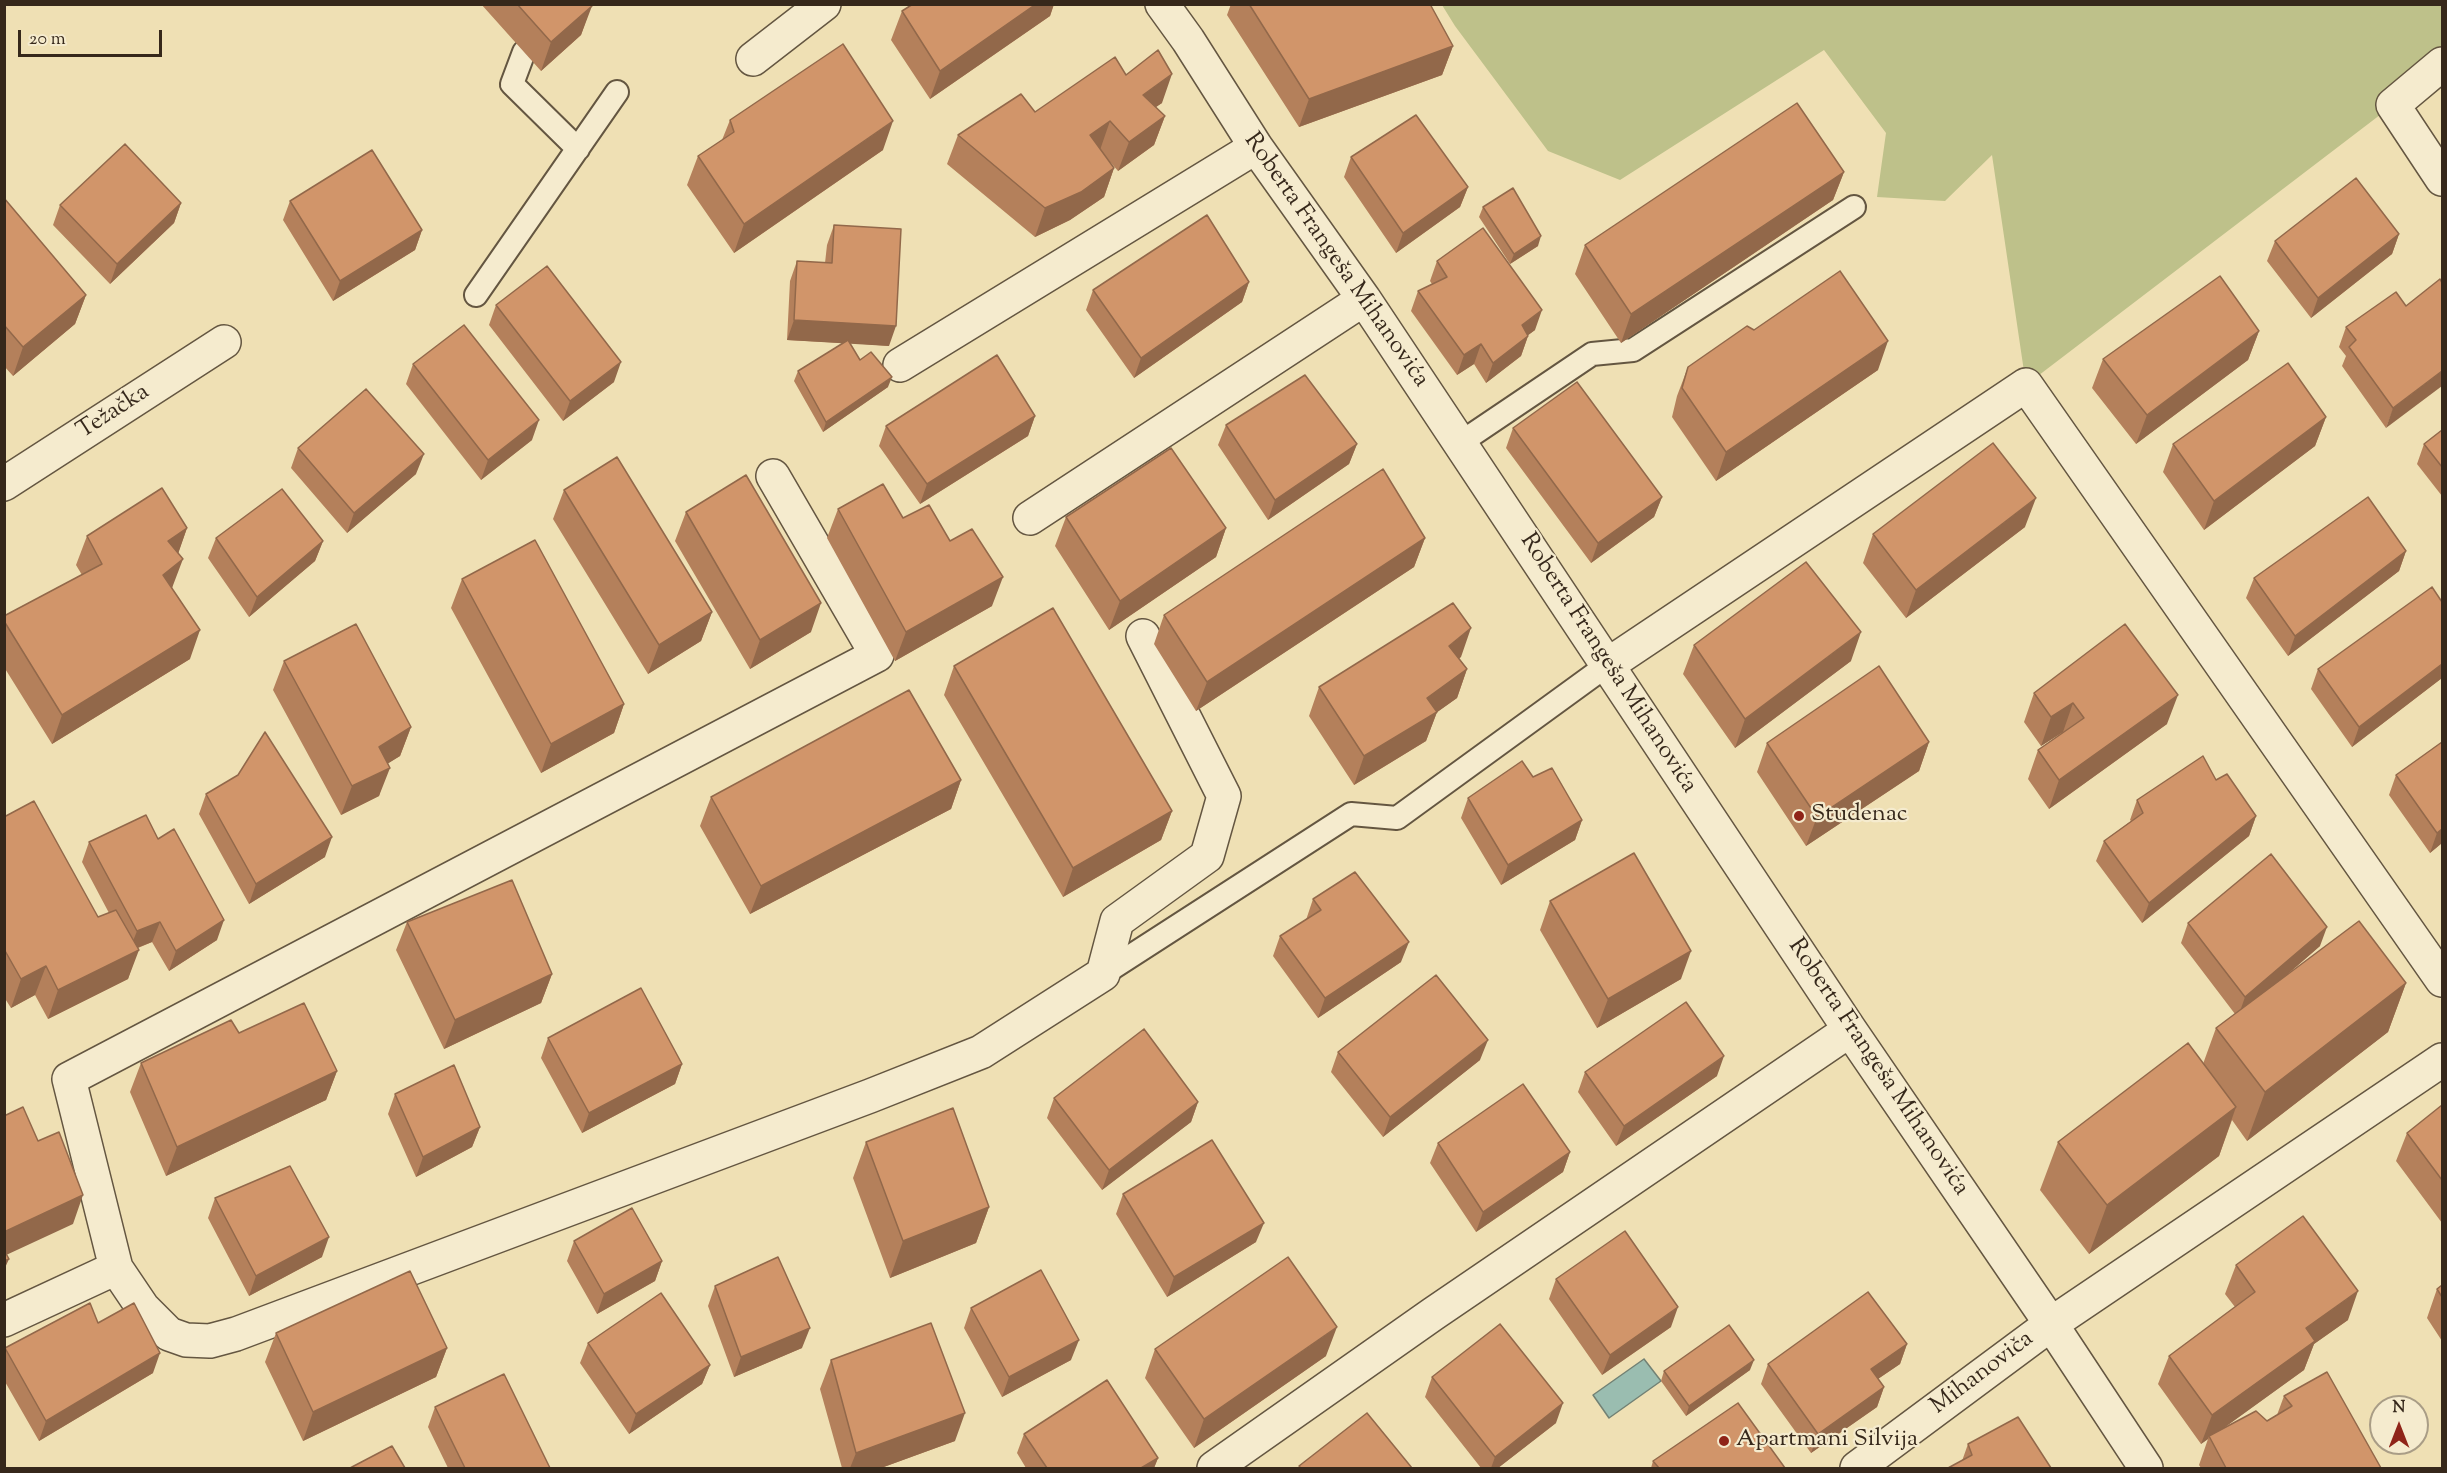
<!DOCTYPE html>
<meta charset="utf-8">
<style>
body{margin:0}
#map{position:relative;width:2447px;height:1473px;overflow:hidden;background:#efe0b4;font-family:"Sorts Mill Goudy",serif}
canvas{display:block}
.frame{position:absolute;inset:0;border:6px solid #36281b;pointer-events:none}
.north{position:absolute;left:2369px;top:1395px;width:60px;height:60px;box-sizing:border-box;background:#f5ebce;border:2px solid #a99d86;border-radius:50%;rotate:0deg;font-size:16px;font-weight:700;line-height:24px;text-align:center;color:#36281b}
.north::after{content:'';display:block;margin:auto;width:21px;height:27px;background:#8f2418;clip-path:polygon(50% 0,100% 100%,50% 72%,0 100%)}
.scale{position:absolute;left:18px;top:30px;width:144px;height:27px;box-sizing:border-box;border:3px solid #36281b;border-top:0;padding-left:8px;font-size:18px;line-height:21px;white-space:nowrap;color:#36281b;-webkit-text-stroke:4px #f5ebce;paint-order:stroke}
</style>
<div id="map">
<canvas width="2447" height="1473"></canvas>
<div class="frame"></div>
<div class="north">N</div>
<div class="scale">20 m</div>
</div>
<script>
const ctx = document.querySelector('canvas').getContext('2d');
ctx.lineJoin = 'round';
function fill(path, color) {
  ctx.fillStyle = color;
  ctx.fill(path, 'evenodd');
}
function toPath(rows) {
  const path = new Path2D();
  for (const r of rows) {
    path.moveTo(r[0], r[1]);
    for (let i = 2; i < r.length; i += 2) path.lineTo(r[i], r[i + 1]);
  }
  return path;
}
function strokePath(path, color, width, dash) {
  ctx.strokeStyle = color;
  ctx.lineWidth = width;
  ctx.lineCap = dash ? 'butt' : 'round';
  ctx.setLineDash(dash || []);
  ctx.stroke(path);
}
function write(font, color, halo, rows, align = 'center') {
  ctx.font = font + ' "Sorts Mill Goudy",serif';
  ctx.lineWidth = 4.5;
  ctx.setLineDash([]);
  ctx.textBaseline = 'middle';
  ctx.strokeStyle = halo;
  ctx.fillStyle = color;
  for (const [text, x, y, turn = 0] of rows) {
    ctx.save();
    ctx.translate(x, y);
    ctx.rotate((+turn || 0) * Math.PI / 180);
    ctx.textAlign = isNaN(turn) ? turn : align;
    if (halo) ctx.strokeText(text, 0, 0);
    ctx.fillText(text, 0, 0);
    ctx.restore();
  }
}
const green = toPath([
 [1442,5,2442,5,2442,64,2393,105,2026,385,1992,155,1945,201,1877,197,1886,133,1824,50,1620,180,1548,151,1455,26]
]);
const water = toPath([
 [1644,1359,1661,1381,1609,1418,1593,1395,1644,1359]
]);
const service = toPath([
 [524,52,512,84,578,149],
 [476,295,617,92],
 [1460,443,1592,354,1633,350,1854,207],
 [1103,974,1351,814,1397,818,1606,666]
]);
const minor = toPath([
 [1162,4,1188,40,1256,147,1364,299,1850,1030,2051,1324,2442,1060],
 [753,59,824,4],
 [2442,64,2393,105,2442,179],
 [900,365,1256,147],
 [773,476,877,655,69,1079,116,1268,143,1308,169,1334,186,1340,210,1341,236,1334,870,1096,981,1052,1103,974,1117,921,1207,856,1224,796,1143,636],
 [4,484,224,342],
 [1030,518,1364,299],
 [1606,666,2026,385,2442,980],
 [4,1320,116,1268],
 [1214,1468,1433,1314,1850,1030],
 [1857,1468,2051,1324,2146,1468]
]);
const wall = toPath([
 [481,4,593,4,591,6,581,35,541,71],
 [913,4,1054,4,1050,16,930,99,891,40,902,11],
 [1231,4,1430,4,1453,46,1442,75,1299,127,1227,15],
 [1126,75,1162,103,1155,107,1165,116,1154,145,1118,171,1105,156,1114,168,1104,197,1070,220,1035,237,947,164,958,135,1035,112],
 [730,120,883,150,734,253,687,185,698,156,722,140],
 [1351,157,1468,187,1460,207,1396,253,1344,177],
 [1844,172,1833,200,1621,343,1575,274,1585,245],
 [4,198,86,295,75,324,13,376,4,366],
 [290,201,422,230,415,250,333,301,283,220],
 [181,203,174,223,110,284,53,225,60,205],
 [1483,207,1538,246,1510,264,1479,217],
 [834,225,889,346,850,343,860,360,888,387,823,432,794,381,798,371,843,343,787,340,790,281,797,261,825,263,827,245],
 [2399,234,2392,254,2311,318,2267,261,2275,241],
 [1437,261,1535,330,1528,335,1528,336,1521,356,1486,383,1474,364,1457,375,1411,311,1418,291,1432,284,1430,281],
 [1249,282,1242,302,1134,378,1086,310,1093,290],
 [2442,283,2386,428,2342,366,2346,356,2339,347,2346,327,2406,306],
 [496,305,614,382,563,421,489,325],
 [1754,330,1878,370,1716,481,1672,417,1677,396,1688,367],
 [2259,331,2248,360,2136,444,2092,388,2103,359],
 [413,364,532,440,481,480,406,384],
 [1035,416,1028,436,920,504,879,446,886,426],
 [2326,417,2315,446,2204,530,2163,472,2173,444],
 [1226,425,1357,444,1349,464,1268,520,1218,445],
 [1513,428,1662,497,1654,517,1591,563,1506,448],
 [2442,430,2442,496,2417,464,2424,444],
 [298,448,416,474,347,533,291,468],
 [564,490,712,612,701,641,648,674,553,519],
 [838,509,903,518,992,606,895,661,827,538],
 [686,512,811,632,750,669,675,541],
 [1066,517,1226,528,1216,557,1109,630,1055,546],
 [2025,527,1906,618,1863,563,1873,534],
 [187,528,178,553,172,588,190,659,52,744,4,667,4,616,82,575,76,565,87,536],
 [216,538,323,541,315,561,249,617,208,558],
 [1425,538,1414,567,1196,711,1154,644,1164,615],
 [2406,551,2399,571,2288,656,2246,598,2254,578],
 [462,579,624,704,614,733,541,773,451,608],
 [2442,602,2442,678,2352,747,2311,689,2318,669],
 [1694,645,1851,661,1735,748,1683,674],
 [1461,657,1459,658,1467,669,1457,698,1437,712,1426,741,1354,785,1309,716,1319,687],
 [284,661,411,727,400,756,388,763,379,796,341,815,273,690],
 [954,666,1172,811,1161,840,1063,897,944,695],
 [2034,693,2167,724,2049,809,2028,779,2038,750,2063,732,2041,746,2024,722],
 [1929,742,1919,771,1806,846,1757,772,1767,743],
 [2442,742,2442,843,2430,853,2389,795,2396,775],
 [1533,777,1582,820,1575,840,1501,885,1461,818,1468,798],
 [961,780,951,809,750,914,700,826,711,797],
 [2216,780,2256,816,2249,836,2142,923,2096,861,2104,841,2131,821,2130,820,2137,800],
 [206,794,325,857,249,904,199,814],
 [4,817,98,917,109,913,82,862,89,842,158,839,217,940,169,971,152,942,138,948,128,979,48,1019,35,995,11,1008,4,997],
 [1313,899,1401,962,1318,1018,1273,956,1280,936,1306,920],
 [1550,901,1681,979,1597,1028,1540,930],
 [407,922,552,974,541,1003,444,1049,396,950],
 [2188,923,2320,946,2288,974,2406,983,2388,1032,2247,1141,2232,1120,2219,1156,2089,1254,2040,1190,2058,1142,2203,1064,2216,1028,2235,1014,2181,943],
 [239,1033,337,1071,326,1100,166,1176,130,1092,141,1063],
 [548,1038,682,1064,675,1084,582,1133,541,1058],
 [1338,1052,1480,1060,1383,1137,1331,1072],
 [1585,1072,1717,1076,1616,1146,1578,1092],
 [395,1094,480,1127,472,1147,416,1177,388,1114],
 [1054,1098,1198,1102,1191,1122,1102,1190,1047,1118],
 [2442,1105,2442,1223,2396,1161,2407,1133],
 [866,1142,989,1207,976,1243,890,1278,853,1178],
 [1438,1143,1570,1152,1563,1172,1476,1232,1430,1163],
 [1123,1194,1256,1242,1167,1297,1116,1214],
 [215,1198,322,1257,249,1296,208,1218],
 [574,1241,662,1261,655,1281,597,1314,567,1261],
 [2236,1265,2348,1320,2314,1344,2304,1370,2222,1429,2267,1421,2277,1415,2284,1396,2381,1468,2201,1468,2199,1465,2208,1439,2201,1444,2158,1384,2169,1356,2235,1307,2225,1294],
 [1556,1279,1671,1327,1602,1375,1549,1299],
 [2442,1285,2442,1341,2427,1318,2437,1289],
 [715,1286,802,1348,734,1377,708,1306],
 [971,1308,1071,1360,1002,1397,964,1328],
 [98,1323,153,1373,39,1441,4,1380,4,1351,5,1348],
 [276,1333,447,1348,436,1377,303,1441,265,1362],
 [588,1343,710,1365,702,1384,629,1434,580,1363],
 [1907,1344,1900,1364,1878,1379,1884,1387,1877,1407,1811,1453,1761,1384,1768,1364],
 [1155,1349,1326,1356,1194,1448,1145,1378],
 [831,1360,955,1441,881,1468,842,1468,820,1389],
 [1750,1370,1686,1416,1661,1381,1664,1371],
 [1432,1377,1556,1423,1498,1468,1481,1468,1425,1397],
 [435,1407,550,1468,448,1468,428,1427],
 [1024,1434,1158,1458,1154,1468,1026,1468,1017,1453],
 [1968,1444,2051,1468,1962,1461],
 [1653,1461,1785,1468,1651,1468]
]);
const shadedWall = toPath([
 [1036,4,1054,4,1050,16,930,99,940,71],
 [592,6,581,35,541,71,551,42],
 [1453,46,1442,75,1299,127,1309,99],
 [1172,74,1162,103,1133,123,1143,95],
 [1165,116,1154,145,1118,171,1129,142],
 [893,121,883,150,734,253,744,224],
 [1110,121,1100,150,1090,135],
 [1114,168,1104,197,1070,220,1035,237,1045,208],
 [1844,172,1833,200,1621,343,1631,314],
 [1468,187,1460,207,1396,253,1403,233],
 [181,203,174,223,110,284,117,264],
 [422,230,415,250,333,301,340,281],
 [2399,234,2392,254,2311,318,2318,298],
 [1541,236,1538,246,1510,264,1514,254],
 [1249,282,1242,302,1134,378,1141,358],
 [86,295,75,324,13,376,23,347],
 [1542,310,1535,330,1515,345,1522,325],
 [794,320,896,326,889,346,787,340],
 [2259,331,2248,360,2136,444,2147,415],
 [1528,336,1521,356,1486,383,1493,363],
 [1888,341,1878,370,1716,481,1726,452],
 [1481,344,1474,364,1457,375,1464,355],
 [621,362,614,382,563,421,570,401],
 [2442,371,2442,386,2386,428,2393,408],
 [892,377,888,387,823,432,826,422],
 [1035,416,1028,436,920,504,927,484],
 [2326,417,2315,446,2204,530,2214,501],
 [539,420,532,440,481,480,488,460],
 [1357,444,1349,464,1268,520,1275,500],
 [424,454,416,474,347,533,354,513],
 [1662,497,1654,517,1591,563,1598,543],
 [2036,498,2025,527,1906,618,1916,590],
 [187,528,177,557,168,541],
 [1226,528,1216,557,1109,630,1120,601],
 [1425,538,1414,567,1196,711,1207,682],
 [323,541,315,561,249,617,257,597],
 [2406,551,2399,571,2288,656,2295,636],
 [183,559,172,588,163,575],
 [1003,577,992,606,895,661,906,632],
 [821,603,811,632,750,669,760,640],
 [712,612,701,641,648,674,659,645],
 [1471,628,1461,657,1438,675,1449,646],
 [200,630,190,659,52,744,62,715],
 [1861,632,1851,661,1735,748,1745,719],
 [2442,664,2442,678,2352,747,2359,727],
 [1467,669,1457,698,1436,713,1437,712,1426,741,1354,785,1364,756,1427,698],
 [2178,695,2167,724,2049,809,2059,780],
 [2073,703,2063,732,2041,746,2051,717],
 [624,704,614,733,541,773,551,744],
 [411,727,400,756,368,776,379,747],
 [1929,742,1919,771,1806,846,1817,817],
 [390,768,379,796,341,815,352,786],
 [961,780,951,809,750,914,761,886],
 [1172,811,1161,840,1063,897,1073,868],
 [2256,816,2249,836,2142,923,2149,903],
 [1582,820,1575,840,1501,885,1508,865],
 [2442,829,2442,843,2430,853,2437,833],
 [332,837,325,857,249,904,256,884],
 [224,920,217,940,169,971,176,951],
 [160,922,152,942,129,951,137,931],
 [2327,927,2320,946,2238,1017,2245,997],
 [1409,942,1401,962,1318,1018,1325,998],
 [139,950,128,979,48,1019,58,990],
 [1691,951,1681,979,1597,1028,1608,999],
 [46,966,35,995,11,1008,21,979],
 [552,974,541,1003,444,1049,455,1020],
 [2406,983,2388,1032,2247,1141,2265,1092],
 [1488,1040,1480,1060,1383,1137,1390,1117],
 [1724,1056,1717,1076,1616,1146,1624,1126],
 [682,1064,675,1084,582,1133,589,1113],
 [337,1071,326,1100,166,1176,177,1147],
 [1198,1102,1191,1122,1102,1190,1109,1170],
 [2236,1107,2219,1156,2089,1254,2107,1205],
 [480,1127,472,1147,416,1177,423,1157],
 [1570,1152,1563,1172,1476,1232,1483,1212],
 [83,1195,73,1224,4,1256,4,1232],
 [989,1207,976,1243,890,1278,903,1241],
 [1264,1223,1256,1242,1167,1297,1174,1277],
 [329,1237,322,1257,249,1296,256,1276],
 [9,1259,4,1270,4,1261],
 [662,1261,655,1281,597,1314,604,1294],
 [2358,1291,2348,1320,2314,1344,2304,1370,2210,1438,2209,1436,2208,1439,2201,1444,2212,1415,2306,1328],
 [1678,1307,1671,1327,1602,1375,1610,1355],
 [1337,1327,1326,1356,1194,1448,1204,1419],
 [810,1328,802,1348,734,1377,741,1357],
 [1079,1340,1071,1360,1002,1397,1009,1377],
 [1907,1344,1900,1364,1863,1389,1871,1369],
 [447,1348,436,1377,303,1441,313,1412],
 [160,1353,153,1373,39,1441,46,1421],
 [1754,1360,1750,1370,1686,1416,1689,1406],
 [710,1365,702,1384,629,1434,636,1414],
 [1884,1387,1877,1407,1811,1453,1818,1434],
 [1563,1403,1556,1423,1498,1468,1491,1468,1495,1457],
 [965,1413,955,1441,881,1468,850,1468,856,1453],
 [1158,1458,1154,1468,1141,1468]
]);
const building = toPath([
 [517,4,590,4,592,6,551,42,517,4],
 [913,4,1036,4,940,71,902,11,913,4],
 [1249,4,1430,4,1453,46,1309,99,1249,4],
 [843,44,893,121,744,224,698,156,734,132,730,120,843,44],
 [1158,50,1172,74,1143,95,1165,116,1129,142,1110,121,1090,135,1114,168,1081,192,1045,208,958,135,1021,94,1035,112,1115,57,1126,75,1158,50],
 [1797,103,1844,172,1631,314,1585,245,1797,103],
 [1416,115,1468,187,1403,233,1351,157,1416,115],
 [125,144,181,203,117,264,60,205,125,144],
 [372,150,422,230,340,281,290,201,372,150],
 [2356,178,2399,234,2318,298,2275,241,2356,178],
 [1513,188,1541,236,1514,254,1483,207,1513,188],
 [4,198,86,295,23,347,4,325,4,198],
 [1207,215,1249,282,1141,358,1093,290,1207,215],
 [834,225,901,229,896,326,794,320,797,261,832,263,834,225],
 [1483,228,1542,310,1522,325,1528,336,1493,363,1481,344,1464,355,1418,291,1447,277,1437,261,1483,228],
 [547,266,621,362,570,401,496,305,547,266],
 [1840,271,1888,341,1726,452,1682,388,1688,367,1747,326,1754,330,1840,271],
 [2220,276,2259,331,2147,415,2103,359,2220,276],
 [2440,279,2442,283,2442,371,2393,408,2349,347,2356,340,2346,327,2396,292,2406,306,2440,279],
 [464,325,539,420,488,460,413,364,464,325],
 [848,340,860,360,871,352,892,377,826,422,798,371,848,340],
 [997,355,1035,416,927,484,886,426,997,355],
 [2288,363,2326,417,2214,501,2173,444,2288,363],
 [1305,375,1357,444,1275,500,1226,425,1305,375],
 [1577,382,1662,497,1598,543,1513,428,1577,382],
 [366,389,424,454,354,513,298,448,366,389],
 [2442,430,2442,467,2424,444,2442,430],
 [1993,443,2036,498,1916,590,1873,534,1993,443],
 [1171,448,1226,528,1120,601,1066,517,1171,448],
 [617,457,712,612,659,645,564,490,617,457],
 [1383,469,1425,538,1207,682,1164,615,1383,469],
 [746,475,821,603,760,640,686,512,746,475],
 [883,484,903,518,929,505,950,541,972,529,1003,577,906,632,838,509,883,484],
 [162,488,187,528,168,541,183,559,163,575,200,630,62,715,4,621,4,616,102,564,87,536,162,488],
 [282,489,323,541,257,597,216,538,282,489],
 [2368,497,2406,551,2295,636,2254,578,2368,497],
 [535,540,624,704,551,744,462,579,535,540],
 [1806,562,1861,632,1745,719,1694,645,1806,562],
 [2432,587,2442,602,2442,664,2359,727,2318,669,2432,587],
 [1453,603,1471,628,1449,646,1467,669,1427,698,1437,712,1364,756,1319,687,1453,603],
 [1053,608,1172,811,1073,868,954,666,1053,608],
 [356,624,411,727,379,747,390,768,352,786,284,661,356,624],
 [2125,624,2178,695,2059,780,2038,750,2084,718,2073,703,2051,717,2034,693,2125,624],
 [1879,666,1929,742,1817,817,1767,743,1879,666],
 [909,690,961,780,761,886,711,797,909,690],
 [265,732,332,837,256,884,206,794,238,775,265,732],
 [2442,742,2442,829,2437,833,2396,775,2442,742],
 [2203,756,2216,780,2227,774,2256,816,2149,903,2104,841,2143,813,2137,800,2203,756],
 [1522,761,1533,777,1552,768,1582,820,1508,865,1468,798,1522,761],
 [34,801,98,917,116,910,139,950,58,990,46,966,21,979,4,949,4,817,34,801],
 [146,815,158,839,174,829,224,920,176,951,160,922,137,931,89,842,146,815],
 [1634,853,1691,951,1608,999,1550,901,1634,853],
 [2271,854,2327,927,2245,997,2188,923,2271,854],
 [1355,872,1409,942,1325,998,1280,936,1321,910,1313,899,1355,872],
 [512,880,552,974,455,1020,407,922,512,880],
 [2359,921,2406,983,2265,1092,2216,1028,2359,921],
 [1436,975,1488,1040,1390,1117,1338,1052,1436,975],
 [641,988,682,1064,589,1113,548,1038,641,988],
 [1686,1002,1724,1056,1624,1126,1585,1072,1686,1002],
 [304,1003,337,1071,177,1147,141,1063,231,1020,239,1033,304,1003],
 [1144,1029,1198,1102,1109,1170,1054,1098,1144,1029],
 [2188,1043,2236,1107,2107,1205,2058,1142,2188,1043],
 [454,1065,480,1127,423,1157,395,1094,454,1065],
 [1523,1084,1570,1152,1483,1212,1438,1143,1523,1084],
 [2442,1105,2442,1180,2407,1133,2442,1105],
 [23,1107,38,1141,59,1132,83,1195,4,1232,4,1116,23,1107],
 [953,1108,989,1207,903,1241,866,1142,953,1108],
 [1212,1140,1264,1223,1174,1277,1123,1194,1212,1140],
 [290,1166,329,1237,256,1276,215,1198,290,1166],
 [632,1208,662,1261,604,1294,574,1241,632,1208],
 [2303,1216,2358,1291,2306,1328,2315,1341,2212,1415,2169,1356,2255,1292,2236,1265,2303,1216],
 [1625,1231,1678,1307,1610,1355,1556,1279,1625,1231],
 [4,1250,9,1259,4,1261,4,1250],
 [778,1257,810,1328,741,1357,715,1286,778,1257],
 [1288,1257,1337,1327,1204,1419,1155,1349,1288,1257],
 [1041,1270,1079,1340,1009,1377,971,1308,1041,1270],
 [410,1271,447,1348,313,1412,276,1333,410,1271],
 [2442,1285,2442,1297,2437,1289,2442,1285],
 [1868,1292,1907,1344,1871,1369,1884,1387,1818,1434,1768,1364,1868,1292],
 [661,1293,710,1365,636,1414,588,1343,661,1293],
 [90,1303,98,1323,134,1303,160,1353,46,1421,5,1348,90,1303],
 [931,1323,965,1413,856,1453,831,1360,931,1323],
 [1500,1324,1563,1403,1495,1457,1432,1377,1500,1324],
 [1729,1325,1754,1360,1689,1406,1664,1371,1729,1325],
 [2327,1372,2381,1468,2226,1468,2209,1436,2256,1411,2267,1421,2292,1406,2284,1396,2327,1372],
 [504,1374,550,1468,465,1468,435,1407,504,1374],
 [1107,1380,1158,1458,1141,1468,1047,1468,1024,1434,1107,1380],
 [1738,1403,1785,1468,1659,1468,1653,1461,1738,1403],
 [1367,1413,1412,1468,1301,1468,1299,1466,1367,1413],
 [2018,1417,2051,1468,1948,1468,1972,1455,1968,1444,2018,1417],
 [392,1446,405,1468,350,1468,392,1446]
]);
const markers = [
 [1799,816,6,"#8f2418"],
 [1724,1441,6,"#8f2418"]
];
const streetNames = [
 ["Roberta Frangeša Mihanovića",1335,261,55],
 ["Težačka",114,413,-33],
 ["Roberta Frangeša Mihanovića",1607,664,57],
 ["Roberta Frangeša Mihanovića",1877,1068,56],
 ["Mihanoviča",1983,1374,-37]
];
const poiNames = [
 ["Studenac",1811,816],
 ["Apartmani Silvija",1736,1441]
];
fill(green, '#bec18a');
fill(water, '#9abdb0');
strokePath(water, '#728174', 1.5);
strokePath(service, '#645641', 26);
strokePath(minor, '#645641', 36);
strokePath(service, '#f5ebce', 22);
strokePath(minor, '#f5ebce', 33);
fill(wall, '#b4805b');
fill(shadedWall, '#92684a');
fill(building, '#d1956a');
strokePath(building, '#92684a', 1.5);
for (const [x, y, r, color] of markers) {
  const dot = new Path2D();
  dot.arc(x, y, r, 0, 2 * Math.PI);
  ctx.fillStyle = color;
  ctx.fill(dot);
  strokePath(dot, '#f5ebce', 2);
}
write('24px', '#36281b', '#f5ebce', streetNames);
write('24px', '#36281b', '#f5ebce', poiNames, 'left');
</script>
